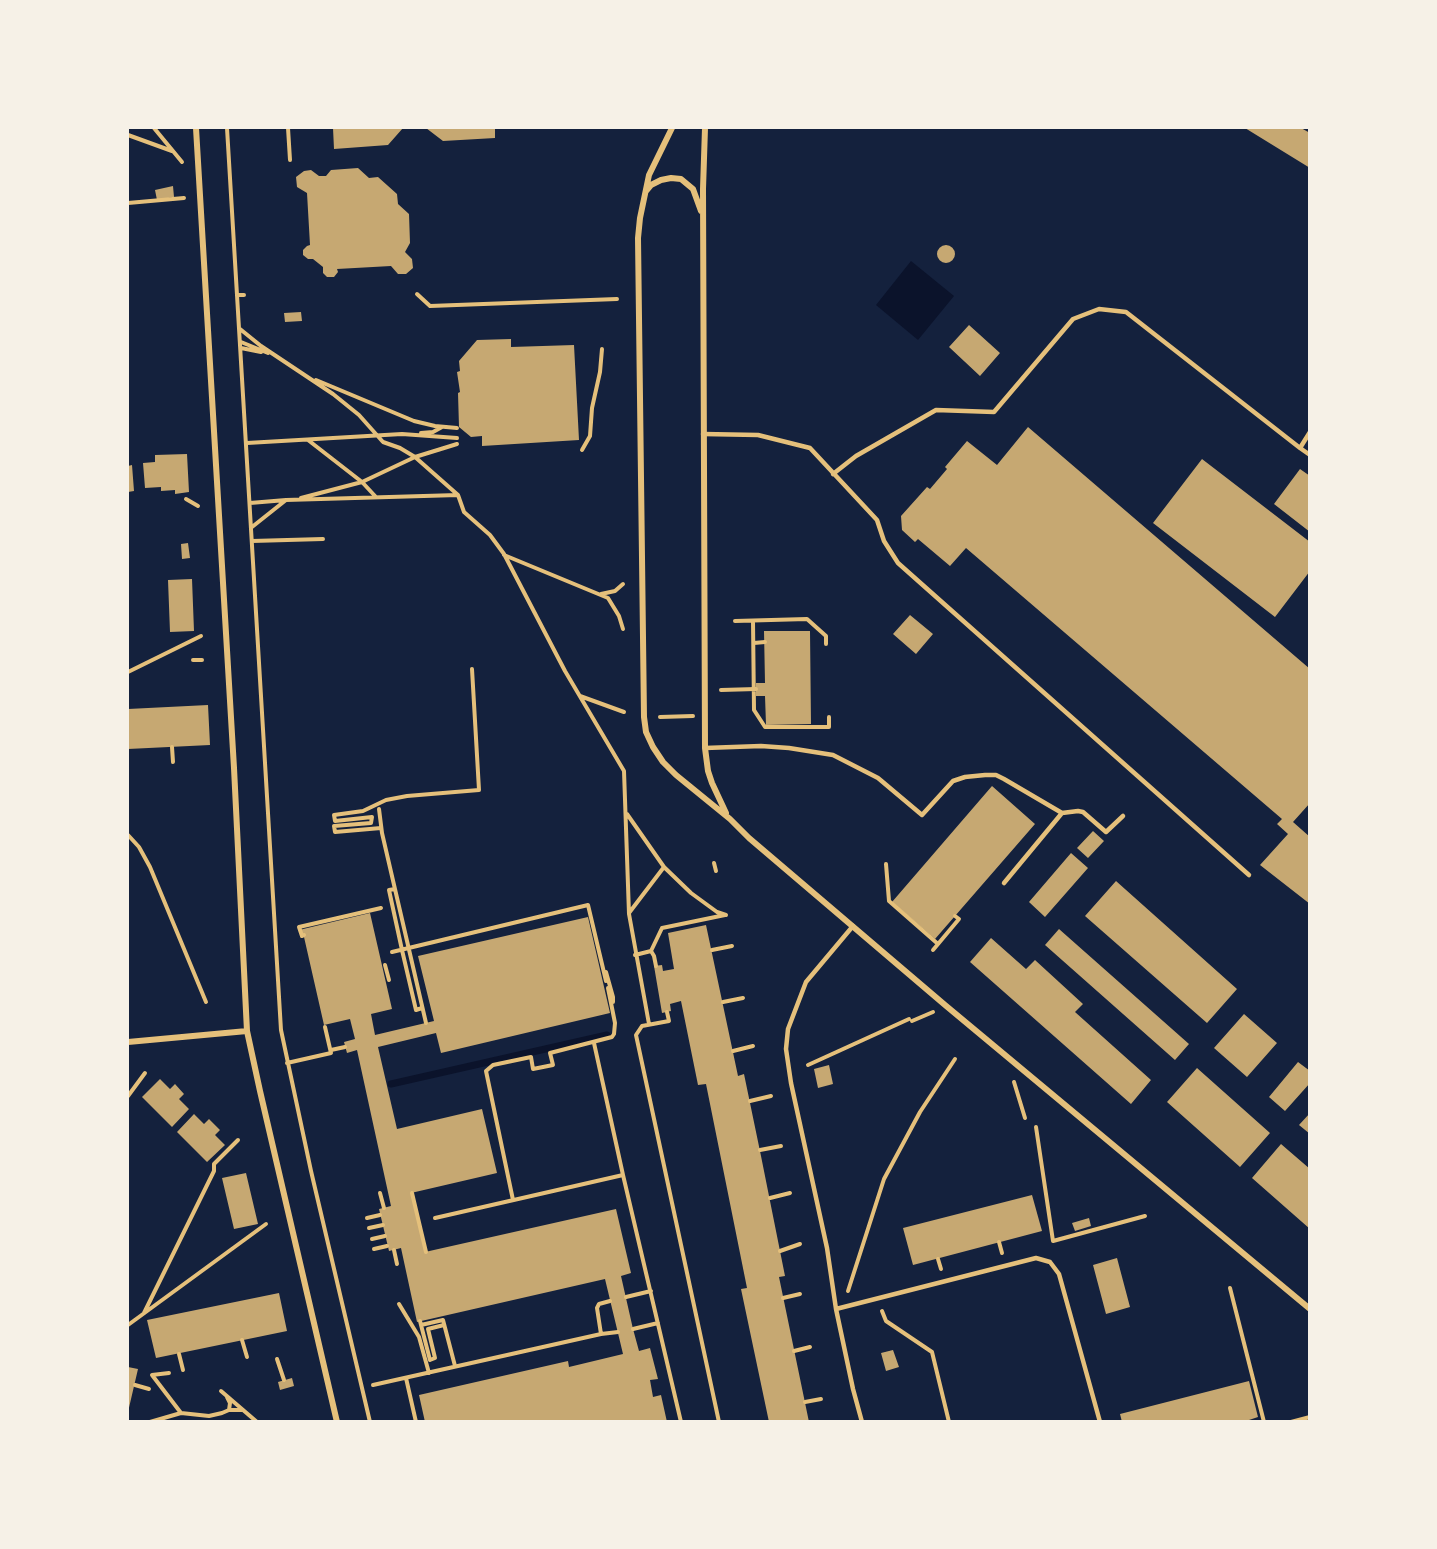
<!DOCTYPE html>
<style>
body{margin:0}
#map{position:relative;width:1437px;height:1549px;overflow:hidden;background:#14213d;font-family:Helvetica,sans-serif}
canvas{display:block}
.frame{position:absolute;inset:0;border:129px solid #f6f1e7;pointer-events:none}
</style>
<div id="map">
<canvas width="1437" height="1549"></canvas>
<div class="frame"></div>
</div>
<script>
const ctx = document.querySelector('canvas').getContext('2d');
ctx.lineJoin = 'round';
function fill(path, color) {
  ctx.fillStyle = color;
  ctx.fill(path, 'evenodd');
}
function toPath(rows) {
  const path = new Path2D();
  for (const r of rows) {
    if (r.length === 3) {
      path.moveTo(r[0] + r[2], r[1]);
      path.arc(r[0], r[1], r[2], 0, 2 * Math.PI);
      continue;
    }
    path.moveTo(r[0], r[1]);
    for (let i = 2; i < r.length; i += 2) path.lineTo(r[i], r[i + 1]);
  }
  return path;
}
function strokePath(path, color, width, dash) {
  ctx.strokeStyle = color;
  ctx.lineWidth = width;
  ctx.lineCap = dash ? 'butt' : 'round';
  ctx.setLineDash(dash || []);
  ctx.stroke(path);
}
const water = toPath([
 [911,261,954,296,918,340,876,305]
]);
const stream = toPath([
 [391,1084,607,1035]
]);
const building = toPath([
 [333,128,403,128,388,145,334,149],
 [426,128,495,128,495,138,443,141],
 [1245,128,1301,128,1310,133,1310,168],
 [358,168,369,178,378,177,397,194,398,204,409,214,410,243,405,252,412,259,413,268,406,274,398,274,391,266,337,269,338,272,334,277,327,277,323,273,323,267,313,259,308,259,303,255,303,250,307,246,310,245,307,193,297,187,296,177,304,171,311,170,319,176,326,176,331,170],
 [173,186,174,197,157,200,155,190],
 [946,254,9],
 [301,312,302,321,285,322,284,313],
 [969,325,1000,353,980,376,949,347],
 [511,339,511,347,574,345,579,440,482,446,482,436,471,437,459,427,458,393,460,392,457,372,460,371,459,361,477,340],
 [1028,427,1310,669,1310,803,1293,822,1310,837,1310,904,1260,865,1288,834,1277,824,1282,819,966,548,950,566,918,539,915,542,902,530,901,516,927,487,930,489,947,469,945,467,967,441,997,465],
 [187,454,189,492,175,494,175,490,161,491,161,487,145,488,143,463,155,462,155,455],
 [1202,459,1310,542,1310,571,1275,617,1153,523],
 [132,465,134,491,128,492,128,466],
 [1300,469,1310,476,1310,532,1274,504],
 [188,543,190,558,182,559,181,544],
 [192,579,194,631,170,632,168,580],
 [910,615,933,634,916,654,893,634],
 [764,631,810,631,811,724,766,725,765,696,756,696,756,683,765,683],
 [208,705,210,745,128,749,128,709],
 [992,786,1035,824,935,939,892,902],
 [1093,831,1104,841,1088,858,1077,848],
 [1071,853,1088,868,1045,917,1029,902],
 [1116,881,1237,989,1207,1023,1085,916],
 [370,913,392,1009,371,1014,375,1035,434,1021,418,956,588,917,610,1013,441,1053,436,1033,378,1047,397,1129,482,1109,497,1173,411,1193,425,1252,616,1209,631,1273,621,1276,633,1329,639,1351,650,1348,658,1379,650,1380,653,1397,661,1395,667,1422,425,1422,419,1395,568,1361,569,1367,623,1354,605,1279,417,1322,401,1248,389,1251,379,1209,391,1206,357,1050,347,1053,344,1042,355,1039,350,1019,324,1025,304,937,301,938,299,930],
 [706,925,738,1076,744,1074,761,1156,785,1276,779,1277,809,1422,769,1422,741,1289,747,1288,706,1084,698,1085,681,1001,670,1004,671,1011,662,1013,654,966,662,965,663,971,674,969,668,933],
 [1059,929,1189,1044,1175,1060,1045,945],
 [991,938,1026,969,1035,960,1083,1004,1075,1012,1151,1080,1131,1104,970,962],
 [1244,1014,1277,1043,1247,1077,1214,1048],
 [1298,1062,1310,1071,1310,1083,1285,1111,1269,1097],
 [829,1065,833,1084,818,1088,814,1069],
 [1197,1068,1270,1133,1240,1167,1167,1102],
 [160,1079,170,1089,175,1084,184,1094,179,1099,189,1109,172,1127,142,1097],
 [1310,1113,1310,1134,1299,1125],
 [194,1114,204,1124,209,1119,220,1130,215,1135,225,1145,207,1162,177,1132],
 [1281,1144,1310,1169,1310,1229,1252,1178],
 [246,1173,258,1224,234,1229,222,1178],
 [1032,1195,1042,1231,913,1265,903,1228],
 [1089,1218,1091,1226,1075,1231,1072,1223],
 [1117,1258,1130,1307,1106,1314,1093,1265],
 [279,1293,287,1331,156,1358,147,1320],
 [893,1350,899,1367,886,1371,881,1353],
 [128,1367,138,1369,128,1412],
 [292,1378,294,1386,280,1390,278,1382],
 [1249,1381,1258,1417,1243,1422,1122,1422,1120,1414]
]);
const path = toPath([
 [154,128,182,162],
 [227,128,281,1030,311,1171,370,1422],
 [288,128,290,160],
 [128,135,172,151],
 [128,203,184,198],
 [417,294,430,306,617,299],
 [238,295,244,295],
 [240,329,261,346,333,394,359,415,383,442,400,448,415,457,458,495,464,512,490,535,504,554,565,671,624,771,629,914,649,1024],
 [241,342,268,353],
 [241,348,261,352],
 [316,380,414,421,435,426,457,428],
 [421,433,433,432,442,427],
 [308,440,362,482,375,496],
 [247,443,402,434,457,438],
 [582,450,590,436,592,408,600,372,602,349],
 [301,498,362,482,415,457,457,444],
 [186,499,198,506],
 [250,503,286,500,458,495],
 [252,527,286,500],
 [252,541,323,539],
 [504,555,608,598,619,616,623,629],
 [601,594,615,591,623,584],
 [735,621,807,619,826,636,826,644],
 [753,621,754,710,765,727,829,727,829,717],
 [754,643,765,642],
 [193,660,202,660],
 [128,672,201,636],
 [721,690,756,689],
 [580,696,624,712],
 [660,717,693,716],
 [172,747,173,762],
 [379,809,382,833,426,1023],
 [627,814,664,867,691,893,717,912,726,915],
 [381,828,335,832,334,826,371,823,372,817,335,821,334,815,363,811,386,800,407,796,479,790,472,669],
 [128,835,139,847,150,867,206,1002],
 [714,863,716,871],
 [886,864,889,901,938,944],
 [395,889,389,890,402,950,416,1010,422,1008],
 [629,913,664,867],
 [304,935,302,936,299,927,381,908],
 [712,950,732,946],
 [933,950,959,919,955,916],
 [651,951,654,956,656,966],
 [392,952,588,905,606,981],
 [635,955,651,951,662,928,725,915],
 [385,965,389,980],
 [606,972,613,997,613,1002],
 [723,1002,743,998],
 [667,1012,669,1021,642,1026,636,1035,719,1422],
 [912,1021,933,1012],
 [331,1050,345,1047],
 [733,1051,753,1046],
 [287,1063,331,1053,325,1027],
 [808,1065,909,1019],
 [1014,1082,1025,1118],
 [128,1096,145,1073],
 [750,1101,771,1096],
 [1036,1127,1053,1241,1145,1216],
 [760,1150,781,1146],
 [623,1175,681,1422],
 [380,1193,384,1208],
 [412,1193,426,1252],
 [770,1198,790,1193],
 [513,1200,486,1071,493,1065,531,1057,533,1069,553,1065,550,1053,612,1037,614,1034,615,1023,608,988],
 [367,1218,380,1215],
 [435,1218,623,1175,594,1043],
 [369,1228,383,1225],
 [372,1239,385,1236],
 [999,1242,1002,1253],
 [374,1249,387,1246],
 [394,1250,397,1264],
 [780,1251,800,1244],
 [938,1259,941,1269],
 [1230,1288,1264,1422],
 [848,1291,884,1179,920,1112,955,1059],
 [626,1297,651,1291],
 [783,1298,800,1294],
 [399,1304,419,1337,429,1373],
 [882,1311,886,1321,932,1352,949,1422],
 [144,1313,214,1171,214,1164,238,1140],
 [420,1321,430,1360,435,1358,428,1329,444,1325],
 [128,1325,266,1224],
 [421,1325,443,1320,455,1366],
 [633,1329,658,1323],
 [601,1334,597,1308,599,1304,610,1301],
 [242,1340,247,1357],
 [794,1351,810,1347],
 [179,1354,183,1370],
 [277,1359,284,1380],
 [152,1375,181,1413],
 [152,1375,169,1373],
 [406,1378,416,1422],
 [135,1385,149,1389],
 [373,1385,601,1334,618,1332],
 [221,1391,257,1422],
 [805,1402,821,1399],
 [229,1410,243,1410],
 [150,1422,181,1413,209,1416,222,1413,229,1410,230,1403,227,1397],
 [1291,1422,1310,1417]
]);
const service = toPath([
 [1310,432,1300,448,1310,455],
 [703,434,758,435,810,448,877,520,884,541,898,563,1249,875],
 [833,474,856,456,936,410,994,412,1073,319,1099,309,1126,312,1300,448],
 [705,748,761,746,789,748,833,755,878,778,922,815,953,781,965,777,985,775,996,775,1004,779,1062,813,1004,883],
 [1062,813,1078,811,1083,812,1106,832,1123,816],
 [853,926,806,982,788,1029,786,1049,791,1083,827,1248,836,1309,853,1389,862,1422],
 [836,1309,1036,1258,1050,1262,1059,1274,1100,1422]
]);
const minor = toPath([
 [196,128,234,768,247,1031,260,1091,337,1422],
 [672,128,649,175,640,218,638,238,644,717,646,732,653,747,663,762,676,775,730,819,749,838,945,1005,1310,1309],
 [705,128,703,189,705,748,708,771,712,783,726,813],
 [646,191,651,185,661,180,671,178,681,179,693,189,701,211],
 [128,1042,247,1031]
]);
fill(water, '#0b132b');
strokePath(stream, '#0b132b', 7);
fill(building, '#c6a872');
strokePath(path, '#e5c07b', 4);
strokePath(service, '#e5c07b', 4.5);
strokePath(minor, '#e5c07b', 6);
</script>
